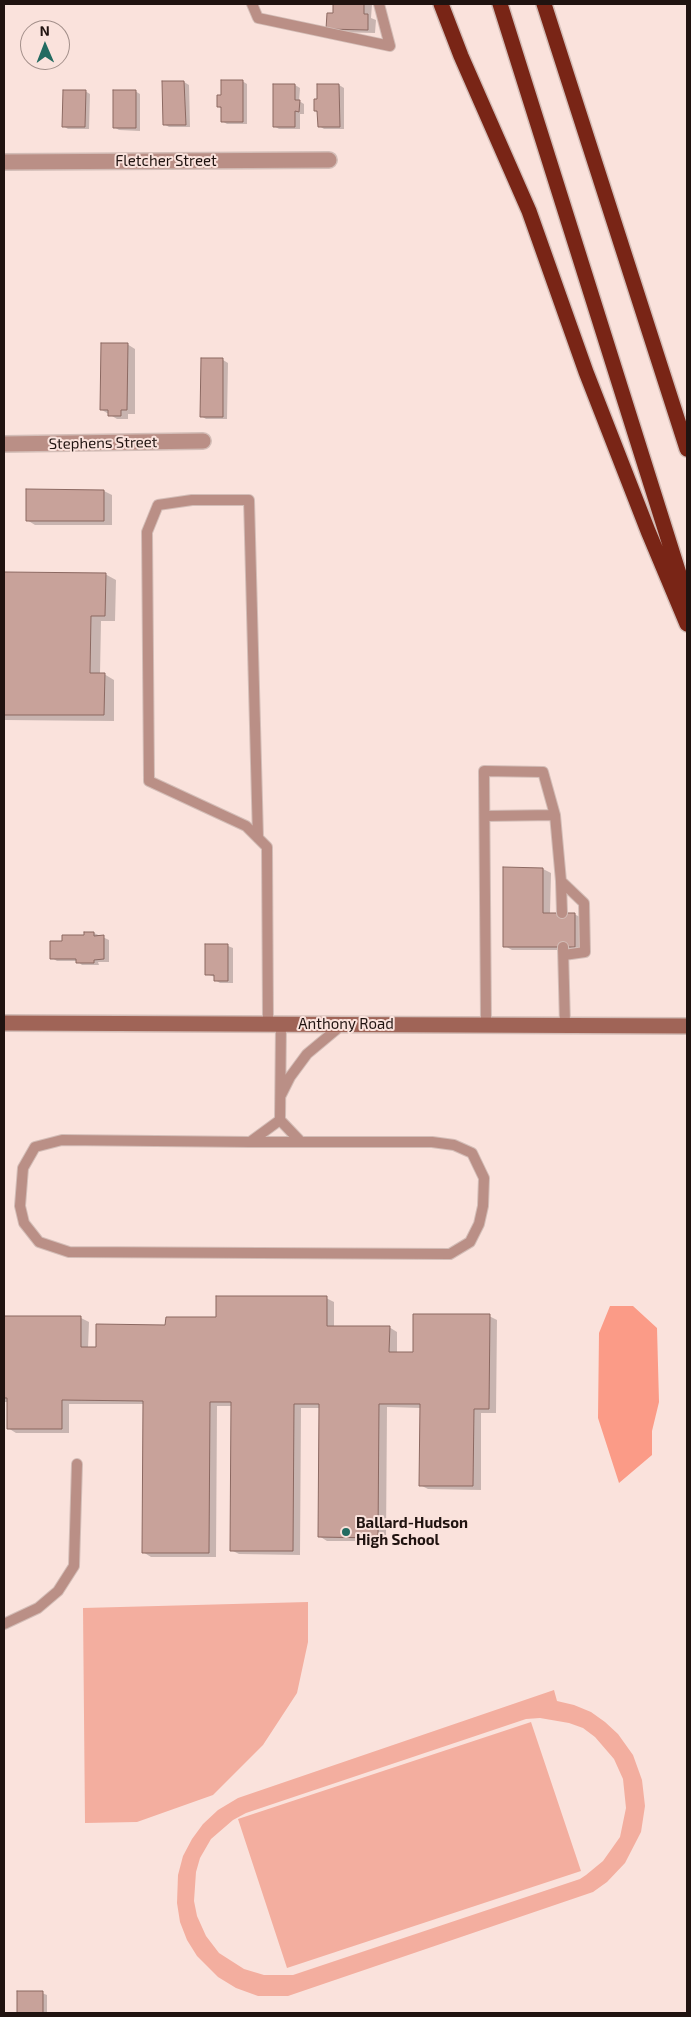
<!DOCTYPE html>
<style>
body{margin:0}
#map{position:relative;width:691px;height:2017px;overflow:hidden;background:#fae2dc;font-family:"Exo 2",sans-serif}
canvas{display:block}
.frame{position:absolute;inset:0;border:5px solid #201310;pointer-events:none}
.north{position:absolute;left:20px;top:20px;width:50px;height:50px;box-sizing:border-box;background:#fae2dc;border:1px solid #a38f8a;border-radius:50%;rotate:359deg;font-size:14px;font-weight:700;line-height:20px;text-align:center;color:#201310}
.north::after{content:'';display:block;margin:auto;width:18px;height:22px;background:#236b61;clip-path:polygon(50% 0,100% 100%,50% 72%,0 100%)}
</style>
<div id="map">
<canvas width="691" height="2017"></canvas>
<div class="frame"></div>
<div class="north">N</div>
</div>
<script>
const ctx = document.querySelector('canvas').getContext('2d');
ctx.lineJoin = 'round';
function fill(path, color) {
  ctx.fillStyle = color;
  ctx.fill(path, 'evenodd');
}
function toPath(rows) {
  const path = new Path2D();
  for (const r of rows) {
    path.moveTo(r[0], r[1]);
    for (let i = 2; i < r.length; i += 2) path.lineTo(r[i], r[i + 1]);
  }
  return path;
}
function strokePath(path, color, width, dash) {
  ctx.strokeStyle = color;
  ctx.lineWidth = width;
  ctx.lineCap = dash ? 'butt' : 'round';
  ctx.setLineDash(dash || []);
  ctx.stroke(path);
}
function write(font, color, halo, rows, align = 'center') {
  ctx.font = font + ' "Exo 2",sans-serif';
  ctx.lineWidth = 4;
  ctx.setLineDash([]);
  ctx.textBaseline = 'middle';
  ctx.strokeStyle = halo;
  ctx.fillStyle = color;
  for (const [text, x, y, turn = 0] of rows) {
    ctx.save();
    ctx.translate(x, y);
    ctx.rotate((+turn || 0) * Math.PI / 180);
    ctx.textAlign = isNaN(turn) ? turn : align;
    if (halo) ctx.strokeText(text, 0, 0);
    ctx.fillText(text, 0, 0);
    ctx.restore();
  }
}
const green = toPath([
 [308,1602,308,1642,297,1693,263,1745,213,1795,137,1822,85,1823,83,1608],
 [554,1690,557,1701,574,1705,591,1712,605,1722,618,1734,633,1755,642,1780,645,1806,641,1832,625,1863,607,1882,593,1892,288,1996,258,1996,236,1988,218,1977,197,1956,187,1940,180,1922,177,1903,178,1875,183,1856,192,1839,203,1824,218,1810,238,1798],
 [540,1718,569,1723,583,1728,595,1737,614,1759,623,1779,626,1808,620,1837,603,1861,586,1875,580,1879,293,1975,264,1975,244,1969,219,1953,206,1936,197,1916,194,1901,196,1872,200,1858,211,1839,233,1820,246,1813,526,1719],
 [531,1722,581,1871,287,1968,238,1819]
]);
const water = toPath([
 [610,1306,633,1306,657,1328,659,1402,652,1431,652,1455,619,1483,598,1418,599,1333]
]);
const shadow = toPath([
 [334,4,372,4,371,18,376,20,375,33,335,32,327,28,334,15],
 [242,81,247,84,247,124,227,124,222,121,222,109,219,107,222,96],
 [184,82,189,85,190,127,169,127,164,124],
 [295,85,300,88,299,101,304,104,304,114,300,114,300,129,279,129,274,126],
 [339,85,344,88,344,129,324,129,319,126,319,113,315,111,319,101,319,86],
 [85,91,90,94,89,129,68,129,63,126],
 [135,91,140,94,140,131,119,130,114,127],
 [127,344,135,349,135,414,128,414,128,419,117,419,102,410],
 [223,360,228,363,227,419,206,419,201,416],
 [27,490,104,491,112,495,112,525,35,525,27,520],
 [4,573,105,574,116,580,115,621,101,621,100,674,104,674,114,680,114,721,4,720],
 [543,869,551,873,550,914,574,914,582,918,582,950,512,950,505,946],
 [94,933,109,940,109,962,98,962,99,965,82,965,77,961,57,961,52,958,64,942],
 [206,945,228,946,233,948,233,983,220,983,215,980,215,977,206,974],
 [326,1298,334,1302,334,1327,389,1327,397,1332,397,1353,414,1354,489,1316,497,1320,496,1413,481,1413,481,1490,428,1489,420,1485,421,1408,387,1407,386,1541,327,1541,319,1536,320,1408,301,1408,300,1555,239,1554,231,1550,232,1406,217,1406,216,1557,151,1557,143,1552,144,1404,69,1404,69,1433,16,1433,8,1428,8,1402,4,1402,4,1317,81,1318,89,1322,88,1348,97,1348,167,1326,217,1318],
 [18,1992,42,1993,47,1995,47,2013,18,2013]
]);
const building = toPath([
 [333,4,364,4,364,14,368,14,368,30,326,29,327,13,333,13,333,4],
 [221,80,243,80,243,122,221,122,221,107,217,107,217,95,221,95,221,80],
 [162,81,184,81,186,125,163,125,162,81],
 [273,84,295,84,295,100,300,100,299,112,295,111,295,127,273,127,273,84],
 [317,84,339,84,340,127,318,127,317,111,314,111,314,99,317,99,317,84],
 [63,90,86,90,85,127,62,127,63,90],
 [113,90,136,90,136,128,113,128,113,90],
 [101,343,128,343,127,410,121,410,121,416,108,416,108,410,100,410,101,343],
 [201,358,223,358,223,417,200,417,201,358],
 [26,489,104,490,104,521,26,521,26,489],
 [4,572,106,573,105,616,91,616,90,673,105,673,104,715,4,715,4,572],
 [503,867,543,868,543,913,575,913,575,947,503,947,503,867],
 [84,932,94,932,94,936,104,935,104,959,94,960,94,963,76,963,76,959,50,959,50,941,62,941,62,935,84,935,84,932],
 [205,944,228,944,228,981,214,981,214,975,205,975,205,944],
 [216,1296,327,1296,327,1326,390,1326,389,1352,413,1352,413,1314,490,1314,489,1409,474,1409,473,1486,419,1486,420,1404,379,1404,378,1538,318,1537,319,1404,294,1404,293,1551,230,1551,231,1402,210,1402,209,1553,142,1553,143,1401,62,1400,62,1429,7,1429,7,1398,4,1398,4,1316,81,1316,81,1347,96,1347,96,1324,165,1325,166,1317,216,1317,216,1296],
 [17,1991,43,1991,43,2013,17,2013,17,1991]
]);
const lane = toPath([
 [252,4,258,18,390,46,379,4],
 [485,816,555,815],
 [258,838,249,500,192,500,158,505,147,532,149,781,246,826,267,847,268,1023],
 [561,881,562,913],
 [563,947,565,1025],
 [281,1023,280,1120,301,1142],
 [486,1024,484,771,543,772,555,815,561,881,584,903,585,952,564,955],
 [281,1095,290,1077,307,1054,343,1024],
 [250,1142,432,1142,454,1145,472,1153,484,1178,483,1206,479,1224,470,1242,450,1254,69,1252,39,1242,24,1223,20,1206,23,1168,35,1147,62,1140,250,1142,280,1120],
 [4,1624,38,1608,58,1591,74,1566,77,1464]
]);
const street = toPath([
 [4,162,329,160],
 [4,444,203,441]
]);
const secondary = toPath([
 [4,1023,687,1026]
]);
const highway = toPath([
 [441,4,461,56,529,211,586,372,648,531,687,624],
 [500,4,687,599],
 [544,4,687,449]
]);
const markers = [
 [346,1532,5,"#236b61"]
];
const streetNames = [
 ["Fletcher Street",166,161],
 ["Stephens Street",103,443,-1],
 ["Anthony Road",346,1024]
];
const poiNames = [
 ["Ballard-Hudson",356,1523],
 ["High School",356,1540]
];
fill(green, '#f3ae9f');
fill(water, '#fb9b87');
fill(shadow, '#0003');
fill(building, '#c8a29a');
strokePath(building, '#8b6861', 1);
strokePath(lane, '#d3bdb7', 12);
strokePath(street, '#d3bdb7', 18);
strokePath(secondary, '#d3bdb7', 18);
strokePath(highway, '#d3bdb7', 18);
strokePath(lane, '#ba8f86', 10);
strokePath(street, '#ba8f86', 15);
strokePath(secondary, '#a06457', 15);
strokePath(highway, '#792516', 15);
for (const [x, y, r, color] of markers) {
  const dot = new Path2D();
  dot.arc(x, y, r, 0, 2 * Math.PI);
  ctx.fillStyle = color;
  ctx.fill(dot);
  strokePath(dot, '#fae2dc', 2);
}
write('15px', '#201310', '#fae2dc', streetNames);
write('bold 15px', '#201310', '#fae2dc', poiNames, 'left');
</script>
